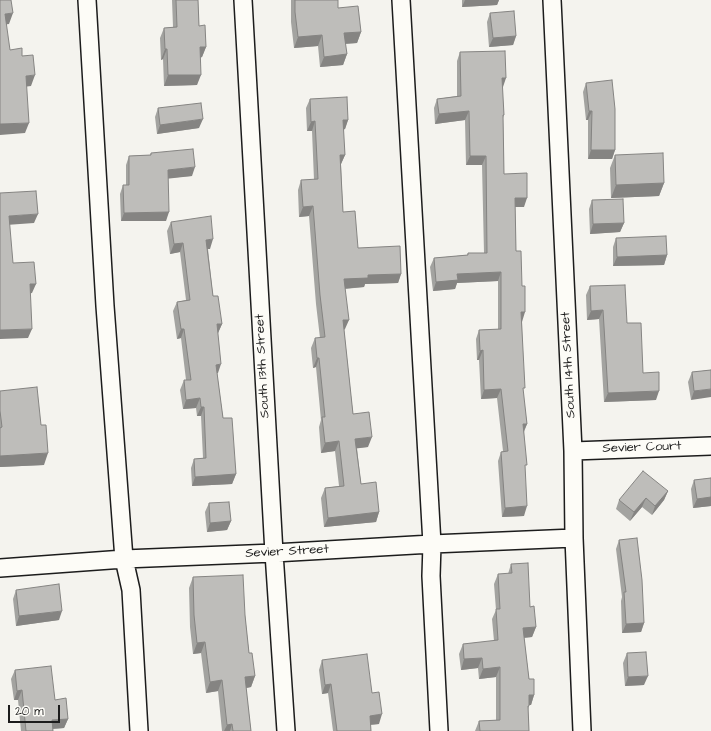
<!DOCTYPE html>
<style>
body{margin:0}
#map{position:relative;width:711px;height:731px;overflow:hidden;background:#f4f3ee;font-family:"Architects Daughter",sans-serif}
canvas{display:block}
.scale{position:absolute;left:8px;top:705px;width:52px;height:18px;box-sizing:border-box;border:2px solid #1c1c1c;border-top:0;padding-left:5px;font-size:12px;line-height:14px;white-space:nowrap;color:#1c1c1c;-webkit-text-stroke:3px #fdfcf7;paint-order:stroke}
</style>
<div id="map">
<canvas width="711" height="731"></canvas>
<div class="scale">20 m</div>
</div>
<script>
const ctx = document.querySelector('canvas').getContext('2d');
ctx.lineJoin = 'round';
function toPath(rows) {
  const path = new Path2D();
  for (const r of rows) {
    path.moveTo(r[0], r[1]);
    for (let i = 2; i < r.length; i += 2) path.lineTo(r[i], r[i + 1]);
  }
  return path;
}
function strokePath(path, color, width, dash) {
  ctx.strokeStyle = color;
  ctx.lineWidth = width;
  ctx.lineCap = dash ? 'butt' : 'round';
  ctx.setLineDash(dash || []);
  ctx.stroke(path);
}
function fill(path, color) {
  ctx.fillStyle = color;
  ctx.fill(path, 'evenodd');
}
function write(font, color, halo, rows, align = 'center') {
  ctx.font = font + ' "Architects Daughter",sans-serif';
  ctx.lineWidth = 3;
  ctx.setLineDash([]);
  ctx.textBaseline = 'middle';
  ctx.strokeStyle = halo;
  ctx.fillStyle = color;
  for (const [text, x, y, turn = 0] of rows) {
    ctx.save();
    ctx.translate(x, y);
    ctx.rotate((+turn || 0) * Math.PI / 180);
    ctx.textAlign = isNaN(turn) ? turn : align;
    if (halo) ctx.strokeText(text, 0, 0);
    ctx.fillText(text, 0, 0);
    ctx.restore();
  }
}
const minor = toPath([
 [87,0,105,306,124,559,131,590,139,731],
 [243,0,274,553,286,731],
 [401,0,432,544,431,576,439,731],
 [552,0,573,451,574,538,582,731],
 [573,451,711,446],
 [0,568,124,559,274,553,432,544,574,538]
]);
const wall = toPath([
 [172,0,198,0,199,26,206,47,202,57,200,58,197,85,164,86,163,59,161,60,160,38,164,28,173,27],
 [291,0,338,0,338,8,361,32,357,43,345,44,347,54,343,65,320,67,318,46,294,48,291,22],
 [462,0,499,0,497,5,462,7],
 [490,13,516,36,513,45,489,47,487,22],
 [460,52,503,87,502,87,504,115,503,118,504,174,524,207,515,207,516,251,522,322,523,392,527,424,524,432,525,470,524,516,502,517,498,461,501,452,503,451,497,398,481,399,479,360,477,360,476,339,479,330,498,329,498,281,457,283,455,289,433,291,430,267,434,258,467,255,468,253,484,253,482,165,466,165,465,120,435,124,434,108,437,99,457,96,457,61],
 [586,83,615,150,612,159,588,159,588,120,586,120,583,92],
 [310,99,348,120,345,129,343,130,345,155,341,164,341,165,343,212,358,248,401,274,398,283,365,284,364,287,345,289,345,329,344,330,353,414,368,447,357,448,361,484,379,512,376,522,324,527,321,498,325,488,339,486,335,451,321,453,319,427,321,420,316,367,313,368,311,348,315,338,320,338,316,304,309,216,299,217,298,190,301,180,314,180,312,131,307,131,306,108],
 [158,108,199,128,157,134,155,117],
 [151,153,192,176,168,178,166,221,121,221,120,194,123,185,126,185,126,165,129,156,150,155],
 [615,155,664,183,659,196,611,198,610,168],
 [592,200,624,223,620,232,590,234,589,209],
 [171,222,210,249,208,249,213,296,222,324,218,333,218,373,217,373,223,418,236,474,232,484,192,486,191,468,194,459,203,458,201,416,197,416,196,408,183,409,180,390,184,380,186,380,181,338,177,339,173,311,177,302,186,300,180,252,170,254,167,231],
 [616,238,667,255,664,265,613,266,613,247],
 [590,286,627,323,643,373,656,400,604,402,599,319,587,320,586,295],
 [711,370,691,400,688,382,692,372],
 [0,391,41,425,44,465,0,467],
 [711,478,711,506,693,508,691,489,694,480],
 [668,491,664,500,652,515,642,507,630,521,616,509,619,500],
 [209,503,231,521,227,530,207,532,205,512],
 [619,540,644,623,641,632,622,633,621,601,622,597,616,549],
 [511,564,530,607,536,627,532,637,524,638,529,679,534,695,531,705,529,705,528,710,529,731,475,731,479,721,496,720,496,677,479,679,478,668,461,670,459,654,463,644,494,641,492,619,496,610,494,584,498,574,508,574],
 [193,577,245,615,249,653,255,676,251,687,246,688,251,731,222,731,218,691,206,693,201,653,193,654,190,627,189,588],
 [16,590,59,620,16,626,13,599],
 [627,653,644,685,625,686,623,663],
 [322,660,372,693,379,724,370,725,371,731,333,731,328,693,322,694,319,670],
 [15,670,55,700,68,719,64,728,53,729,53,731,21,731,18,700,14,700,11,679]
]);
const shadedWall = toPath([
 [465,0,499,0,497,5,462,7],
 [13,13,9,24,1,25,5,14],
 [361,32,357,43,341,44,344,33],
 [322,35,318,46,294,48,298,37],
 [516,36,513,45,489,47,493,38],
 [200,47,206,47,202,57,196,58],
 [165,49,167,49,163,59,161,60],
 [347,54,343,65,320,67,324,57],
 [35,75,31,86,23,87,26,76],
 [168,75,201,75,197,85,164,86],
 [502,78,506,78,503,87,498,87],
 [469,111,465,120,435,124,439,114],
 [589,111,592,111,588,120,586,120],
 [203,119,199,128,157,134,160,125],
 [343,120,348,120,345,129,339,130],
 [315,121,312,131,307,131,311,122],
 [29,123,25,133,0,135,0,124],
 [591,150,615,150,612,159,588,159],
 [340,155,345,155,341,164,337,165],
 [470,156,486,156,482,165,466,165],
 [195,167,192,176,165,179,168,170],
 [664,183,659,196,611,198,616,185],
 [515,198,527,198,524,207,511,207],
 [313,206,309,216,299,217,303,207],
 [169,212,166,221,121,221,124,213],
 [38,214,34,223,6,225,9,216],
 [624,223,620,232,590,234,593,224],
 [213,239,210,249,203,249,206,240],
 [183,243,180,252,170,254,174,244],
 [667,255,664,265,613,266,617,257],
 [501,272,498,281,457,283,455,289,433,291,436,282,457,274],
 [401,274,398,283,365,284,364,287,340,289,344,279,368,275],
 [30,284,36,284,32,293,27,294],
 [603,310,599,319,587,320,591,311],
 [521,312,525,312,522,322,517,322],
 [343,320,349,320,345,329,339,330],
 [217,324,222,324,218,333,213,333],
 [32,329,28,338,0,339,0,330],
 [181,329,184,329,181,338,177,339],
 [483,350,479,360,477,360,480,351],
 [317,358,319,358,316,367,313,368],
 [221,364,218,373,213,374,216,365],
 [501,389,497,398,481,399,484,390],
 [711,389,711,397,691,400,694,391],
 [659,391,656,400,604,402,608,393],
 [200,398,196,408,183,409,186,400],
 [201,407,204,407,201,416,197,416],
 [523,424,527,424,523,433],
 [372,437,368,447,352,449,355,439],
 [339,441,335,451,321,453,325,443],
 [48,453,44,465,0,467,0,456],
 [236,474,232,484,192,486,195,477],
 [668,491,664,500,652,515,655,506],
 [711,497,711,506,693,508,697,499],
 [646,498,642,507,630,521,634,512],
 [527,506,524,516,502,517,505,508],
 [379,512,376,522,324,527,328,518],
 [231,521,227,530,207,532,210,523],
 [62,611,59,620,16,626,19,616],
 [644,623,641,632,622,633,626,624],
 [536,627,532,637,520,638,523,628],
 [205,642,201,653,193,654,197,643],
 [482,658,478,668,461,670,464,659],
 [500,667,496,677,479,679,483,669],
 [255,676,251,687,241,689,245,677],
 [648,676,644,685,625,686,628,677],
 [222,680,218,691,206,693,210,682],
 [331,684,328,693,322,694,325,685],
 [22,690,18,700,14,700,17,691],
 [529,695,534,695,531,705,525,705],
 [382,714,379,724,367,725,370,716],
 [68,719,64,728,49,729,52,720],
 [232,724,230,731,224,731,227,725]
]);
const building = toPath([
 [0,0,11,0,13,13,5,14,10,50,22,48,22,56,33,55,35,75,26,76,29,123,0,124,0,0],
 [176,0,198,0,199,26,205,25,206,47,200,47,201,75,168,75,167,49,165,49,164,28,177,27,176,0],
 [295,0,338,0,338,8,358,6,361,32,344,33,347,54,324,57,322,35,298,37,295,12,295,0],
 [514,11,516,36,493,38,490,13,514,11],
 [505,51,506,78,502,78,504,115,503,115,504,174,527,173,527,198,515,198,516,251,521,251,522,286,525,286,525,312,521,312,525,388,523,388,527,424,523,424,527,465,525,465,527,506,505,508,501,452,508,451,501,389,484,390,483,350,480,351,479,330,501,329,501,272,457,274,458,280,436,282,434,258,468,255,468,253,487,253,486,156,470,156,469,111,439,114,437,99,461,96,460,52,505,51],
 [612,80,615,109,615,150,591,150,592,111,589,111,586,83,612,80],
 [347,97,348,120,343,120,345,155,340,155,343,212,355,211,358,248,400,246,401,274,368,275,368,278,344,279,349,320,343,320,353,414,369,412,372,437,355,439,361,484,376,482,379,512,328,518,325,488,344,486,339,441,325,443,322,417,325,417,319,358,317,358,315,338,325,337,320,295,313,206,303,207,301,180,318,179,315,121,311,122,310,99,347,97],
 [201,103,203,119,160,125,158,108,201,103],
 [193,149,195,167,168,170,169,212,124,213,123,185,129,185,129,156,151,155,151,153,193,149],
 [663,153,664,183,616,185,615,155,663,153],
 [36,191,38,214,9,216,13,263,34,262,36,284,30,284,32,329,0,330,0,193,36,191],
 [623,199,624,223,593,224,592,200,623,199],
 [211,216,213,239,206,240,213,296,218,296,222,324,217,324,221,364,216,365,223,418,232,418,236,474,195,477,194,459,206,458,204,407,201,407,200,398,186,400,184,380,191,380,184,329,181,329,177,302,190,300,183,243,174,244,171,222,211,216],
 [666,236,667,255,617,257,616,238,666,236],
 [625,285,627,323,641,323,643,373,659,372,659,391,608,393,603,310,591,311,590,286,625,285],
 [711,370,711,389,694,391,692,372,711,370],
 [37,387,41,425,46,425,48,453,0,456,0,428,2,427,0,411,0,391,37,387],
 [643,471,668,491,655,506,646,498,634,512,619,500,643,471],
 [711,478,711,497,697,499,694,480,711,478],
 [229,502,231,521,210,523,209,503,229,502],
 [637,538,642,580,644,623,626,624,624,592,626,592,619,540,637,538],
 [528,563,530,607,534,606,536,627,523,628,529,679,534,679,534,695,529,695,529,706,528,706,529,731,480,731,479,721,500,720,500,667,483,669,482,658,464,659,463,644,498,640,496,609,500,609,498,574,512,573,511,564,528,563],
 [243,575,245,615,249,653,252,653,255,676,245,677,251,731,233,731,232,724,227,725,222,680,210,682,205,642,197,643,194,615,193,577,243,575],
 [59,584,62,611,19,616,16,590,59,584],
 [646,652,648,676,628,677,627,653,646,652],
 [367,654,372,693,379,692,382,714,370,716,371,731,337,731,331,684,325,685,322,660,367,654],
 [51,666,55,700,66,698,68,719,52,720,53,731,26,731,22,690,17,691,15,670,51,666]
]);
const streetNames = [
 ["South 14th Street",569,365,-93],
 ["South 13th Street",263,366,-93],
 ["Sevier Court",642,448,-2],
 ["Sevier Street",287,552,-3]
];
strokePath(minor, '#1c1c1c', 20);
strokePath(minor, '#fdfcf7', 17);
fill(wall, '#a3a3a0');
fill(shadedWall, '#858482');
fill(building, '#bebdba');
strokePath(building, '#858482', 1);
write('13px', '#1c1c1c', '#fdfcf7', streetNames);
</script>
